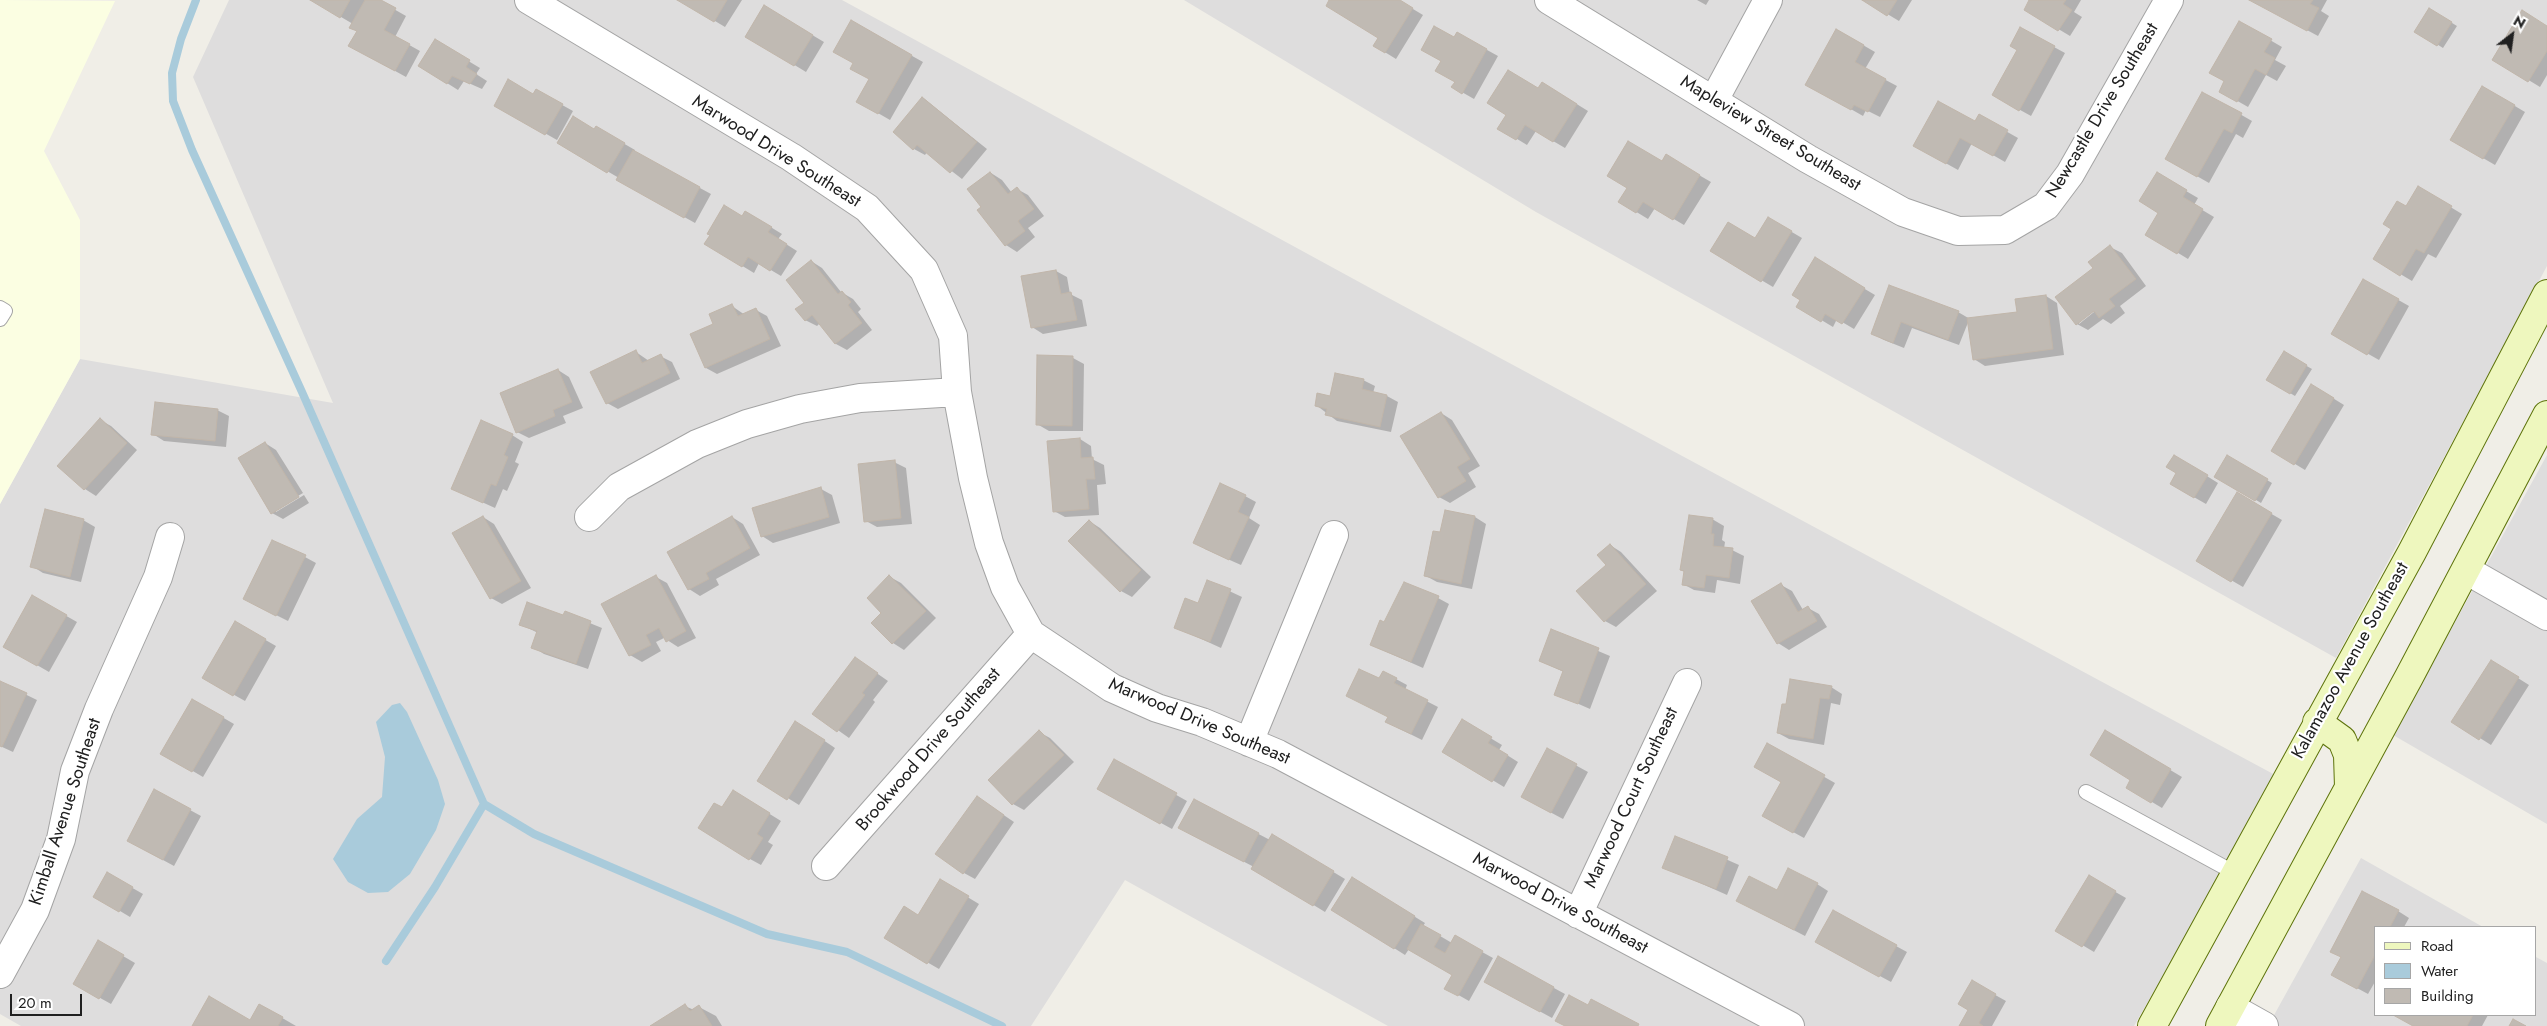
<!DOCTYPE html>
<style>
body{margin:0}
#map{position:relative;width:2547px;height:1026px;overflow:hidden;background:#f0eee7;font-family:Jost,sans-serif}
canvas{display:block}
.legend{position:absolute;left:2374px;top:926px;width:162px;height:90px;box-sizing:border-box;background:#fff;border:1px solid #a6a6a6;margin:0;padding:6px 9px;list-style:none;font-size:15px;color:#202020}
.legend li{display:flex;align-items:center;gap:10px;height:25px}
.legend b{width:25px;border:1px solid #a6a6a6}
.north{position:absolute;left:2487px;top:10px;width:50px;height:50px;-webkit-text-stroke:4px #fff;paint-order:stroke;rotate:30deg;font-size:14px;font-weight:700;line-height:20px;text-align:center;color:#202020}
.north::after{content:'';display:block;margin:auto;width:18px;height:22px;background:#202020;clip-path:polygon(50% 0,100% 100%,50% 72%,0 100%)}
.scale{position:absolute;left:10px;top:994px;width:72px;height:22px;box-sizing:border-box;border:2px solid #202020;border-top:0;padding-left:6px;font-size:15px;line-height:18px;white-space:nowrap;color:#202020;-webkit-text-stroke:4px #fff;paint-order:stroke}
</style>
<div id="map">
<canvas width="2547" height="1026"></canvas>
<ul class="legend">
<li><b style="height:6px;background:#eef7be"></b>Road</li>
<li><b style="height:14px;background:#a9cbdb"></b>Water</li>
<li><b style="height:14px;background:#c0bab3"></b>Building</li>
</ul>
<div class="north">N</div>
<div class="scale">20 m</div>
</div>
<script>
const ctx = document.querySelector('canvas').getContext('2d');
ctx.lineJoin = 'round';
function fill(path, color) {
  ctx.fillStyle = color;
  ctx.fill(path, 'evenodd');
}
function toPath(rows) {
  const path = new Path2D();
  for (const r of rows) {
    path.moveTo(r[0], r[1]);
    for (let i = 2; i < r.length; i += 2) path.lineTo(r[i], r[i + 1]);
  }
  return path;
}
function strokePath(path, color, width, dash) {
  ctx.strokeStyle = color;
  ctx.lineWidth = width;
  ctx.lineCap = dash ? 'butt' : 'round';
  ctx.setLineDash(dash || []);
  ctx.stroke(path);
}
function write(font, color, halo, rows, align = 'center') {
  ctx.font = font + ' Jost,sans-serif';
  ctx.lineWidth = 4.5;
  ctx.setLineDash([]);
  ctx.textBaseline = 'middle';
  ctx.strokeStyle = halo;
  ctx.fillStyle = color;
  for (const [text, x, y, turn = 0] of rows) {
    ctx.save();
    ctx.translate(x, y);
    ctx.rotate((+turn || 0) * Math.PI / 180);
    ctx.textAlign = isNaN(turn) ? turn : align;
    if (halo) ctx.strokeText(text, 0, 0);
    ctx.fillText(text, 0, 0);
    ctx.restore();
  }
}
const residential = toPath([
 [229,0,842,0,1383,295,2277,776,2134,1026,1388,1026,1125,880,1031,1026,21,1026,0,1014,0,504,80,359,333,403,193,77],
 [1184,0,2547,0,2547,266,2336,658,1536,212],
 [2547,455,2547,824,2393,735],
 [2361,858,2483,927,2376,927,2376,1015,2536,1015,2536,957,2547,963,2547,1026,2268,1026]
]);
const education = toPath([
 [0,0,115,1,44,151,80,220,80,359,0,504]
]);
const water = toPath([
 [400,703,407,712,438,780,445,804,436,830,410,874,388,892,368,893,348,882,333,859,357,819,382,797,385,757,376,722,392,705]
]);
const shadow = toPath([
 [312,0,378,0,406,16,395,37,420,51,406,77,350,46,358,31,353,24],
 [680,0,742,0,725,27],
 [1331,0,1398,0,1423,15,1396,59,1375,46,1380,38],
 [1697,0,1709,0,1706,5],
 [1864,0,1912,0,1899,21],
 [2031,0,2081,0,2074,12,2082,17,2070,36,2025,9],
 [2251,0,2327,0,2321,11,2329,16,2318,36],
 [765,7,824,42,806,72,747,36],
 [2429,9,2457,26,2443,48,2416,31],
 [851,22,923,62,890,120,857,101,870,79,855,63],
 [2239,22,2282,47,2275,60,2286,66,2277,81,2266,75,2248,107,2220,91,2225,83],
 [2547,27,2547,75,2540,87,2494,59],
 [2021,29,2065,53,2031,116,1993,95,2019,49],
 [1837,30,1875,52,1865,69,1897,86,1880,117,1866,110,1863,116,1807,84],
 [1458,34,1498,56,1474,99,1453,87,1456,81,1455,38],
 [435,41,480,68,476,74,487,81,482,89,464,81,458,90,420,66],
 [2483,87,2525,112,2495,165,2452,140],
 [1539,90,1554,90,1588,111,1565,148,1536,131,1527,145,1499,128],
 [537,91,573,111,557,140,495,105,534,96],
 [2203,93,2252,121,2243,138,2236,134,2209,183,2167,159],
 [923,98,987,149,962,179,927,152,925,155,914,149,894,132],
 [1979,116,2018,138,2005,162,1972,143,1958,170,1915,146,1975,123],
 [597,128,635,150,634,152,711,194,695,223,618,180,619,178,559,143,595,130],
 [1666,156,1711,182,1684,225,1655,208,1648,219,1620,202,1662,163],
 [991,173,1002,180,1012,193,1017,189,1028,195,1044,216,1028,228,1035,237,1017,252,1006,245,982,208],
 [2157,174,2198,198,2194,205,2214,217,2188,259,2147,234,2160,212],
 [2419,188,2462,214,2436,258,2428,254,2412,281,2375,259],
 [746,212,782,234,778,239,797,251,781,276,759,263,754,273,706,244,743,217],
 [1768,218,1802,238,1773,287,1712,251,1756,239],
 [2110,247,2122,253,2146,286,2120,306,2125,313,2111,324,2103,319,2088,330,2077,324,2095,269],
 [2098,306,2099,308,2079,324,2079,321],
 [811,261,822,268,841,292,853,299,861,309,858,312,872,330,847,350,836,344,820,323,817,326,805,320],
 [1826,266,1875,295,1854,329,1837,319,1833,327,1798,306],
 [1056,271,1067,277,1070,294,1082,300,1087,326,1043,334,1032,327],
 [2363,280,2409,306,2379,360,2333,334],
 [1890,286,1958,312,1970,319,2018,313,2046,296,2057,303,2064,355,1985,366,1974,359,1969,320,1959,345,1912,328,1904,348,1884,340,1873,334],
 [732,306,745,315,756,310,767,316,781,346,717,374,706,368,692,334,715,324],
 [636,352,649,361,660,356,672,362,680,379,618,409,607,403],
 [2284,353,2312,369,2295,396,2268,380],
 [1073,358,1084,364,1083,431,1049,431,1037,424],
 [558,370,569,377,583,408,563,416,566,423,529,438,517,432],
 [1363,380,1375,386,1373,393,1387,396,1398,402,1391,432,1337,421,1316,405],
 [2323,392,2344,405,2305,470,2272,450],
 [217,410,229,416,226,447,164,441,153,434],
 [1441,413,1452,420,1480,466,1468,473,1476,487,1450,503,1439,497],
 [100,420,111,426,137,450,96,496,85,489,58,466],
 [512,435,523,442,515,462,519,464,507,491,503,489,495,508,453,489],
 [1080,439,1091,446,1092,459,1104,465,1106,484,1097,485,1099,515,1065,517,1054,511],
 [265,443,276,450,303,493,276,509,276,512,304,495,309,503,283,519,272,513],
 [2175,456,2218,483,2206,504,2171,484,2178,473],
 [2228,457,2272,483,2261,503,2216,476],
 [894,462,906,468,912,524,877,527,866,521],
 [821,489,832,495,840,523,773,543,762,536],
 [2237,494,2282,520,2243,587,2198,561],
 [1245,496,1256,502,1249,518,1260,525,1241,565,1205,549],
 [1446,511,1475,517,1486,524,1472,589,1437,582,1426,576,1441,534],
 [483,517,494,524,531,588,502,604,491,598],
 [732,517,743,524,760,555,716,579,719,585,700,596,689,589,668,552],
 [1712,519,1724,526,1722,540,1725,542,1724,549,1732,550,1744,556,1740,584,1717,580,1715,593,1694,590,1683,584,1685,572,1681,570],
 [83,520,95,527,81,582,43,573,32,566],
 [1089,521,1100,528,1151,577,1132,597,1121,591],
 [1610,545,1621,552,1657,591,1616,627,1605,621],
 [305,557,316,563,288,621,256,605],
 [656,577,667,583,696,638,678,647,664,638,656,642,661,651,642,662,630,655],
 [890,577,901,583,936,618,904,650,893,643,873,623,883,613],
 [1208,581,1242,597,1221,648,1175,627,1199,605],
 [1781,585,1792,591,1803,610,1808,608,1819,614,1827,627,1789,650,1778,643],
 [33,597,77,622,49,672,4,646],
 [1438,598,1449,604,1423,668,1371,645],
 [565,613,602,628,588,669,544,654,533,647,538,633,520,624,564,616],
 [236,623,276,646,245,701,204,678],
 [1551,631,1610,656,1590,709,1556,694,1564,672,1540,661],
 [855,658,888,681,873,700,875,702,849,738,814,713],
 [2502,668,2529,685,2491,745,2453,721],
 [1396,679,1407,685,1405,690,1438,707,1422,740,1398,728,1389,717,1380,680],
 [0,682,37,700,13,752,0,746],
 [1831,687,1842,694,1840,705,1831,703,1824,745,1789,739,1778,733],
 [193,700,234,724,203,777,162,753],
 [1462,721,1502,745,1499,750,1518,762,1504,787,1444,751],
 [807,729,835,748,799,805,759,780],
 [2105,731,2182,777,2162,808,2127,787,2132,779],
 [1039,732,1050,738,1074,762,1024,810,1013,804],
 [1768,745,1835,783,1804,838,1764,816,1783,782],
 [1548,750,1588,772,1563,819,1533,803],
 [1114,760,1187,801,1172,829,1099,789],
 [977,797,1014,822,975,879,964,873],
 [744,798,781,821,768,842,773,845,761,865,750,859],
 [1194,800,1270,840,1272,835,1345,879,1325,912,1253,868,1254,867,1191,834],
 [190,810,201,816,174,866,139,847],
 [1676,837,1739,865,1727,895,1664,867],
 [108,874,143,894,130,917,95,896],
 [2089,877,2126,898,2094,952,2057,930],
 [941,881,979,904,939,969,885,938,919,916],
 [1817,884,1828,891,1805,936,1749,907,1777,891],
 [1363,885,1425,923,1423,926,1452,943,1455,937,1493,958,1469,1001,1446,988,1453,975,1409,949,1405,955,1394,948],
 [2398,911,2409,918,2404,927,2376,927,2376,980,2368,994,2344,981,2342,957,2332,951],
 [99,942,135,963,111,1004,75,984],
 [1896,946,1907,952,1891,982,1828,948],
 [1499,958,1565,994,1552,1018,1497,988],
 [1972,982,2006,1001,1992,1026,1960,1026,1969,1010],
 [260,1005,296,1026,194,1026,251,1022],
 [685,1006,694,1010,699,1007,716,1016,722,1026,652,1026],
 [2395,1015,2488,1015,2482,1026,2415,1026]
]);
const stream = toPath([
 [196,0,181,39,172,73,173,101,192,150,302,392,484,804,534,834,767,934,847,952,1002,1026],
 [386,961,435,887,484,804]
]);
const building = toPath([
 [310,0,350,0,340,18,310,0],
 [365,0,381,0,396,8,384,30,410,44,395,71,348,46,357,31,349,28,365,0],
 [677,0,727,0,714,22,677,0],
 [1329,0,1400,0,1413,8,1385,53,1373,46,1378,38,1326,6,1329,0],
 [1862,0,1897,0,1887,16,1862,0],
 [2029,0,2066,0,2063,4,2072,10,2058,31,2024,10,2029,0],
 [2249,0,2313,0,2310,4,2319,8,2307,31,2249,0],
 [764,5,813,35,794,66,745,37,764,5],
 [2429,8,2452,22,2437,46,2414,32,2429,8],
 [2522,10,2547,26,2547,51,2528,82,2492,60,2522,10],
 [851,20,912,55,878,114,856,102,869,79,850,69,853,63,833,52,851,20],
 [2239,21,2272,39,2264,52,2275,58,2266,75,2255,69,2237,102,2219,92,2224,81,2209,73,2239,21],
 [1434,26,1454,37,1457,32,1487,49,1462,94,1451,87,1455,82,1435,71,1441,61,1421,50,1434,26],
 [2020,27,2055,46,2019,111,1992,95,2017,50,2010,46,2020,27],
 [1836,29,1864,45,1855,62,1886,79,1868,112,1854,105,1851,110,1805,85,1836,29],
 [435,39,470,60,466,67,477,74,470,84,452,76,447,84,418,66,435,39],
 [1508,70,1538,88,1542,82,1577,104,1553,142,1525,125,1516,140,1497,129,1506,115,1487,103,1508,70],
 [508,79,533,94,536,89,563,104,545,135,494,106,508,79],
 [2482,86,2515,105,2483,159,2450,140,2482,86],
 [2202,92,2242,113,2232,133,2224,129,2197,177,2165,159,2202,92],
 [922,97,977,142,950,173,917,145,913,150,893,132,922,97],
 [1938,101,1975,121,1979,114,2008,130,1993,156,1960,138,1946,164,1913,146,1938,101],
 [573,116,594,129,596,126,625,143,607,173,557,143,573,116],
 [1628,141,1662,161,1666,154,1700,175,1673,220,1643,202,1636,213,1618,202,1627,188,1607,176,1628,141],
 [633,150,700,187,684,218,616,180,633,150],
 [990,172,1008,194,1017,187,1034,209,1018,221,1025,231,1005,246,977,210,981,207,967,189,990,172],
 [2157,172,2187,190,2183,197,2203,209,2177,254,2145,235,2158,213,2139,201,2157,172],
 [2418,186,2452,206,2424,253,2416,249,2400,276,2373,259,2391,229,2383,224,2397,201,2406,206,2418,186],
 [724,205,742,216,745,211,772,227,768,232,787,244,770,271,748,257,742,267,704,244,710,235,707,234,724,205],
 [1768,217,1792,231,1761,282,1710,251,1728,222,1755,238,1768,217],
 [2110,245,2136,279,2109,299,2115,306,2099,318,2094,311,2076,325,2055,297,2093,268,2088,262,2110,245],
 [1815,257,1865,288,1842,324,1825,314,1821,322,1796,307,1800,300,1792,295,1815,257],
 [811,260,838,294,842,291,851,302,848,305,862,323,835,344,812,315,805,321,795,309,804,303,786,280,811,260],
 [1056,270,1061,294,1071,292,1077,320,1031,328,1021,276,1056,270],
 [2363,279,2399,299,2367,355,2331,334,2363,279],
 [1889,285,1959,311,1948,340,1901,322,1893,343,1871,334,1889,285],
 [2046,295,2053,349,1973,360,1967,318,2017,312,2015,299,2046,295],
 [732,304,738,316,756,308,770,339,705,368,690,334,713,324,709,314,732,304],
 [636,350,642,363,661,354,670,373,606,404,590,372,636,350],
 [2284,351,2307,365,2290,394,2266,380,2284,351],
 [1037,355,1073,356,1072,426,1036,425,1037,355],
 [558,369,572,402,553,410,555,416,516,433,500,393,558,369],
 [1335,373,1364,379,1362,389,1387,395,1380,427,1325,415,1327,409,1315,406,1317,393,1330,396,1335,373],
 [2311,384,2334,398,2294,465,2271,451,2311,384],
 [155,402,218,409,215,441,151,435,155,402],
 [1441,412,1470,459,1457,467,1466,481,1438,498,1400,436,1441,412],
 [100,418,127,443,84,490,57,466,100,418],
 [481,420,513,434,504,455,508,457,496,486,491,484,483,503,451,489,481,420],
 [1080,438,1081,458,1093,457,1095,479,1086,479,1089,509,1053,512,1047,441,1080,438],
 [265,442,299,497,271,514,238,458,265,442],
 [2174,455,2208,475,2194,498,2170,484,2176,473,2166,467,2174,455],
 [2227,455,2268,479,2255,501,2214,477,2227,455],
 [895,460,901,518,864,522,858,464,895,460],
 [1220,483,1246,495,1238,512,1249,517,1229,560,1193,543,1220,483],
 [821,487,829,517,761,537,752,508,821,487],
 [2237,492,2272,513,2231,582,2196,561,2237,492],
 [45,509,84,519,70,577,30,567,45,509],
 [1445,510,1475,516,1461,584,1424,576,1433,531,1440,532,1445,510],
 [1689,515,1713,518,1711,534,1714,534,1713,546,1733,548,1729,578,1706,575,1704,588,1682,585,1684,571,1680,570,1689,515],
 [483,516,521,581,490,599,452,533,483,516],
 [732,516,750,548,706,573,709,579,688,590,667,552,732,516],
 [1089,520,1141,570,1120,592,1068,541,1089,520],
 [272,540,306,555,276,616,243,599,272,540],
 [1610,544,1646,584,1604,622,1576,591,1606,565,1597,555,1610,544],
 [656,575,686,631,666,642,659,628,646,635,651,645,629,656,601,604,656,575],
 [889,575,926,611,892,644,871,623,881,613,867,598,889,575],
 [1207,580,1231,589,1210,642,1174,628,1185,598,1198,603,1207,580],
 [1404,582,1439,596,1411,662,1370,645,1380,620,1384,622,1404,582],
 [1781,583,1798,612,1808,606,1817,621,1777,644,1751,601,1781,583],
 [32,595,67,615,37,666,3,647,32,595],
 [527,602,563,615,565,611,591,621,576,664,531,648,537,631,519,625,527,602],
 [235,621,266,639,233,696,202,678,235,621],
 [1551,629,1599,648,1578,704,1554,695,1563,671,1539,661,1551,629],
 [855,657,878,673,862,693,865,695,837,732,812,714,855,657],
 [2491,660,2519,677,2479,740,2451,722,2491,660],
 [1359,669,1379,678,1383,671,1397,678,1394,683,1428,700,1411,734,1385,722,1388,717,1346,696,1359,669],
 [1790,679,1832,686,1829,699,1820,698,1813,739,1777,733,1782,704,1786,704,1790,679],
 [0,681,27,693,2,747,0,746,0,681],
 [192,699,224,717,192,772,160,754,192,699],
 [1462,719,1492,737,1488,743,1508,755,1492,782,1442,752,1462,719],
 [795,721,825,740,787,800,757,781,795,721],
 [1039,730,1064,755,1012,805,988,780,1039,730],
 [2105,730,2171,769,2151,803,2126,788,2130,780,2090,755,2105,730],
 [1767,743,1825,775,1793,833,1762,816,1781,782,1754,767,1767,743],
 [1547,748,1577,764,1551,813,1521,797,1547,748],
 [1114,759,1177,793,1160,824,1097,789,1114,759],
 [154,789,191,809,163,860,127,841,154,789],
 [733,790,770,813,757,834,763,838,749,860,698,828,714,803,722,807,733,790],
 [977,796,1004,815,963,874,935,854,977,796],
 [1194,799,1259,833,1244,862,1178,828,1194,799],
 [1272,834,1334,871,1313,906,1251,869,1272,834],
 [1675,836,1728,857,1716,889,1662,868,1675,836],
 [1788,868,1818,883,1794,930,1736,901,1749,876,1777,890,1788,868],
 [107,872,133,887,119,912,93,897,107,872],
 [2089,875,2116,891,2082,947,2055,931,2089,875],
 [1352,877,1415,916,1394,949,1331,910,1352,877],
 [940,879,969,896,927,964,884,938,904,906,918,915,940,879],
 [2362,891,2399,910,2390,927,2376,927,2376,953,2357,989,2331,975,2341,957,2330,952,2362,891],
 [1833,910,1897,945,1879,977,1815,942,1833,910],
 [1421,924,1441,935,1434,947,1445,953,1455,935,1483,951,1458,996,1444,989,1452,975,1407,949,1421,924],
 [98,940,124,955,99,999,73,984,98,940],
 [1498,956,1554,987,1540,1012,1484,982,1498,956],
 [1972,980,1996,994,1979,1023,1983,1026,1959,1026,1968,1010,1958,1004,1972,980],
 [1569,995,1588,1005,1591,999,1639,1024,1638,1026,1565,1026,1555,1021,1569,995],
 [209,996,250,1020,259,1004,283,1017,278,1026,192,1026,209,996],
 [685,1004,690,1011,699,1005,712,1026,650,1026,685,1004],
 [2393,1015,2473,1015,2467,1026,2413,1026,2393,1015],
 [2513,1019,2526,1026,2509,1026,2513,1019]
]);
const lane = toPath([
 [0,308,5,311,0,319],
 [2086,792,2235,873]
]);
const street = toPath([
 [529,0,791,157,867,208,924,270,953,336,957,392,973,478,989,543,1005,587,1031,634,1112,688,1157,708,1202,722,1278,754,1790,1026],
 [1549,0,1808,159,1903,212,1958,231,2005,230,2046,206,2070,174,2169,0],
 [1714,100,1768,0],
 [589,517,619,487,697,444,747,424,800,409,860,398,957,392],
 [2466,570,2547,616],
 [1249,742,1334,535],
 [826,866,1031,634],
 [1578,914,1687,683],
 [0,974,35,910,61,839,75,771,99,709,158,577,170,537],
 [2230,1007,2264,1026]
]);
const secondary = toPath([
 [2317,722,2342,740,2348,755,2349,787],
 [2152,1026,2412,552,2547,294],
 [2220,1026,2409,677,2547,415]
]);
const streetNames = [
 ["Newcastle Drive Southeast",2103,111,-59],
 ["Mapleview Street Southeast",1770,134,31],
 ["Marwood Drive Southeast",776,152,32],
 ["Kalamazoo Avenue Southeast",2351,661,-61],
 ["Marwood Drive Southeast",1199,722,23],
 ["Brookwood Drive Southeast",929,750,-49],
 ["Marwood Court Southeast",1632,798,-65],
 ["Kimball Avenue Southeast",66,812,-72],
 ["Marwood Drive Southeast",1560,904,28]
];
fill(residential, '#dedddd');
fill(education, '#fbfee2');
fill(water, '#a9cbdb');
fill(shadow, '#0003');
strokePath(stream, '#a9cbdb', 8);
fill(building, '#c0bab3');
strokePath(building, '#c1b6aa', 1);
strokePath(lane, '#a4a4a4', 16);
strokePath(street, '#a4a4a4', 30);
strokePath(secondary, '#5d730a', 30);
strokePath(lane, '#fff', 14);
strokePath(street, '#fff', 28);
strokePath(secondary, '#eef7be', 28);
write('18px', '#202020', '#fff', streetNames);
</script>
